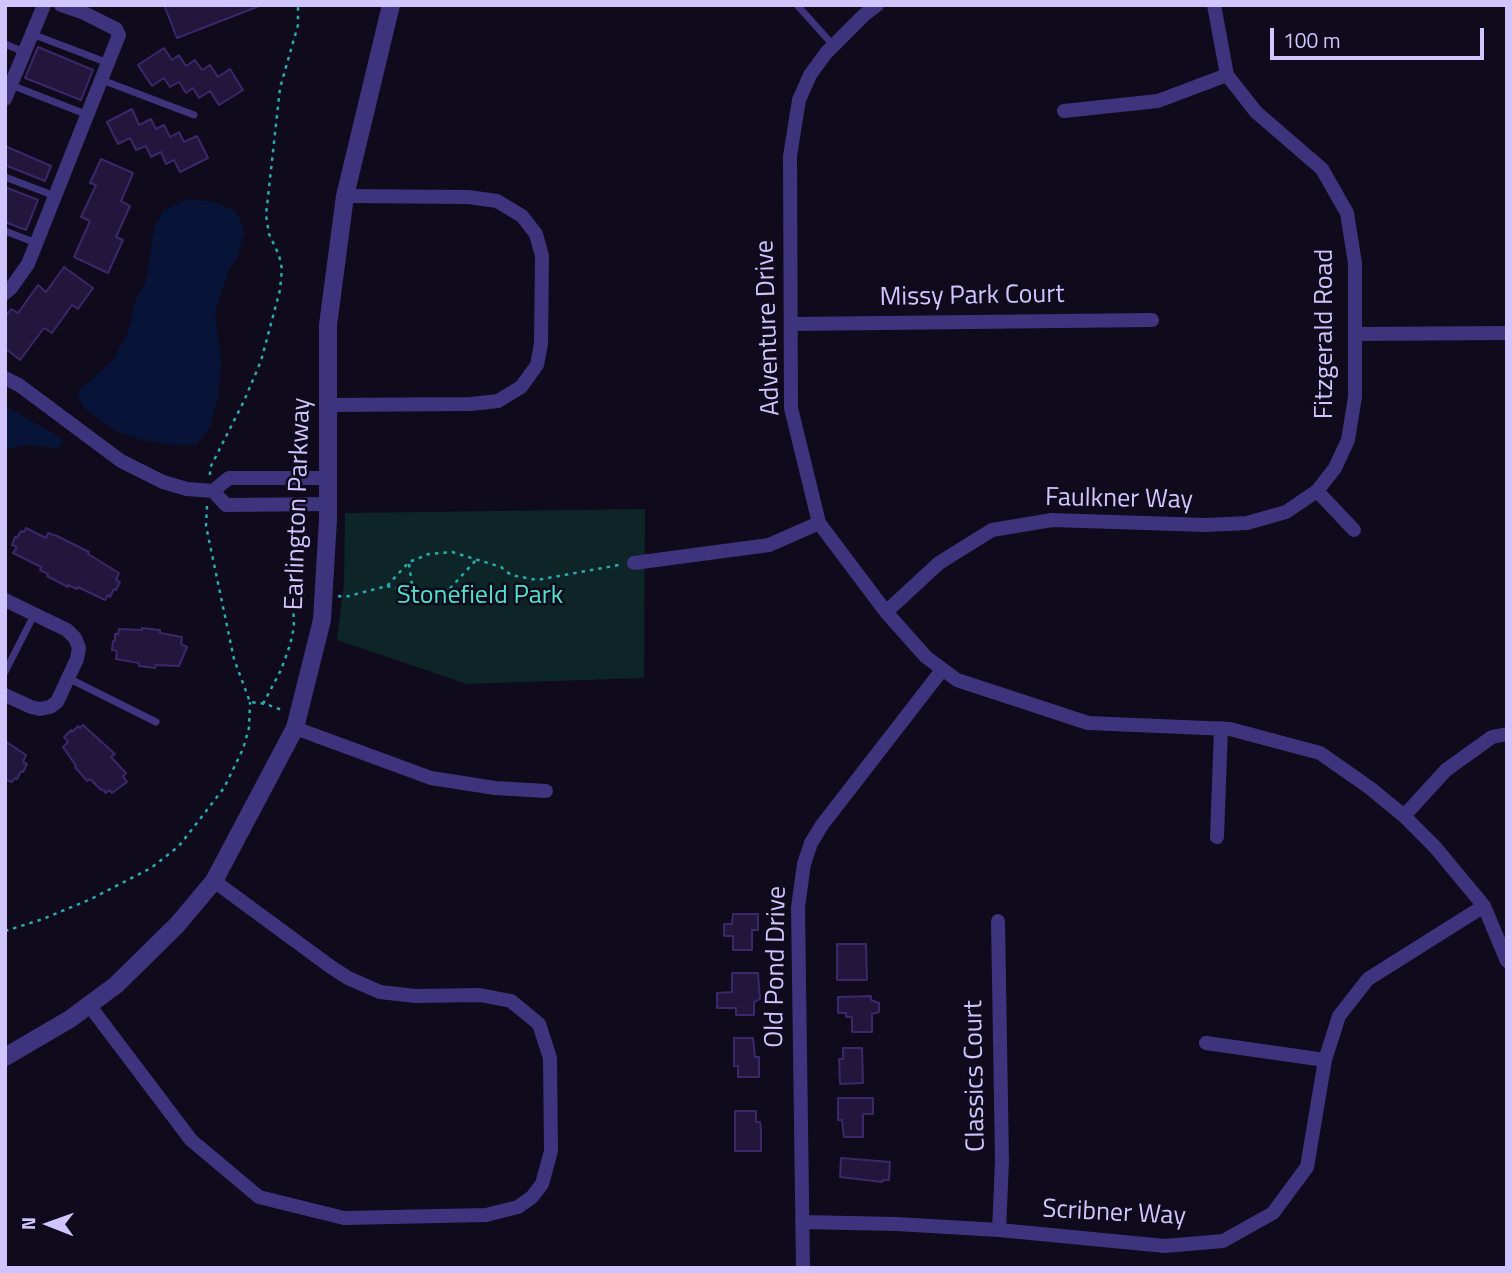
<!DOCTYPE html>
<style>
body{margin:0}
#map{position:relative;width:1512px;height:1273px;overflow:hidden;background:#0f0a1c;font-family:"Titillium Web",sans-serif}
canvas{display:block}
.frame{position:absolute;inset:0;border:7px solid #d1c5ff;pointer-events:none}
.north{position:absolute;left:14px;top:1189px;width:70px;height:70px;-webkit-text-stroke:5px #0f0a1c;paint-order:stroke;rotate:271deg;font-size:19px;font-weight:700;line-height:28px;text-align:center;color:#d1c5ff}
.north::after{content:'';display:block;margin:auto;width:24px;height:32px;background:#d1c5ff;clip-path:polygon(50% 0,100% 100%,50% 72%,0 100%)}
.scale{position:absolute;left:1270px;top:28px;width:214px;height:32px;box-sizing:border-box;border:4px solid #d1c5ff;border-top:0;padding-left:9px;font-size:21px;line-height:24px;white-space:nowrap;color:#d1c5ff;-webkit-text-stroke:5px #0f0a1c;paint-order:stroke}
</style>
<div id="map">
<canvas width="1512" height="1273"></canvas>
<div class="frame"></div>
<div class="north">N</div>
<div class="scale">100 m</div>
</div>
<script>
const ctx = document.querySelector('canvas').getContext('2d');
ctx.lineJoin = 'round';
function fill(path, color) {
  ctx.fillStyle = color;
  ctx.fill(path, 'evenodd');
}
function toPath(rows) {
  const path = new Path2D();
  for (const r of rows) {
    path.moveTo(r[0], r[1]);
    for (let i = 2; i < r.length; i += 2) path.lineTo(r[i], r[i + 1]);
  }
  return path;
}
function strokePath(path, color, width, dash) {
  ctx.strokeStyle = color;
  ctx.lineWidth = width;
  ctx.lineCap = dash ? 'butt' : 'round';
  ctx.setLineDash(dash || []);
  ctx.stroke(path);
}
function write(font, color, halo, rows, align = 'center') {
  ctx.font = font + ' "Titillium Web",sans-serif';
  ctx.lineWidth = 5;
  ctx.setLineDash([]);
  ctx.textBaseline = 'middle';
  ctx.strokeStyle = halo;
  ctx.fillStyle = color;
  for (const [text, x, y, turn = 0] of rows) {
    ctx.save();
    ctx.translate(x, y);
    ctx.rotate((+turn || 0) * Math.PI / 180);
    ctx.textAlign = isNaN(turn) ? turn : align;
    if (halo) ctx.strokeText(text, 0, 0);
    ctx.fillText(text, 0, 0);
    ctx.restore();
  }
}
const green = toPath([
 [645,509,644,678,467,684,337,640,344,583,345,513]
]);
const water = toPath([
 [186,199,209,201,234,210,240,219,244,234,237,259,229,270,215,313,221,361,218,397,210,427,197,444,175,445,146,441,117,432,86,410,78,397,79,391,113,360,128,331,136,299,146,281,154,229,163,211],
 [5,405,62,439,63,443,58,448,25,445,5,449]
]);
const building = toPath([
 [164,5,262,5,177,38,164,5],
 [38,47,93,70,81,100,25,78,38,47],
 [164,48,172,60,179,55,186,66,195,60,202,70,210,65,218,77,230,69,243,90,219,105,210,91,199,98,193,88,186,93,179,82,170,87,164,78,152,86,138,65,164,48],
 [132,109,139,125,151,119,156,129,164,125,170,137,179,132,184,142,197,136,208,158,180,172,174,160,166,164,161,152,151,157,146,146,136,150,130,138,118,144,107,122,132,109],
 [5,146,51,166,45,181,5,165,5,146],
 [101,159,133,173,121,201,130,206,116,237,123,240,108,273,74,257,90,221,81,217,96,185,90,183,101,159],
 [5,187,38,200,26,230,5,222,5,187],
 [64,267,93,288,78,309,72,305,52,333,44,328,20,360,5,348,5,317,11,309,18,313,38,285,46,292,64,267],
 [26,528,46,538,48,533,57,536,89,552,88,554,119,573,116,580,120,582,116,590,114,589,110,597,108,595,105,600,78,587,77,589,68,585,68,587,47,576,48,574,40,570,41,567,13,553,17,547,12,545,15,537,17,538,21,531,24,532,26,528],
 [142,628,160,630,160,633,182,637,181,644,187,647,179,666,156,665,155,668,139,666,139,663,116,659,117,651,112,650,113,641,115,641,115,634,118,634,119,629,142,630,142,628],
 [83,725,115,754,111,757,126,773,123,776,127,782,112,793,109,790,106,793,102,789,101,790,90,779,87,781,75,767,76,766,63,747,68,742,64,737,71,730,72,732,78,726,80,728,83,725],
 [5,741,26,755,23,762,27,764,23,772,21,771,17,779,15,778,12,782,5,779,5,741],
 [733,914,758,914,758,930,752,930,752,950,733,950,733,936,724,936,724,924,732,924,733,914],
 [837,944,866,944,867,980,837,980,837,944],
 [732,973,758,973,760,999,754,1002,754,1015,736,1015,736,1008,717,1008,717,993,732,992,732,973],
 [871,996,871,1000,879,1003,879,1012,872,1014,872,1032,852,1032,852,1017,846,1017,846,1013,838,1013,838,997,871,996],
 [734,1038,753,1038,755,1057,759,1057,759,1077,738,1077,738,1066,734,1066,734,1038],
 [843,1048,862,1048,863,1083,840,1084,839,1059,843,1059,843,1048],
 [838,1098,873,1098,873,1114,863,1114,863,1137,844,1137,842,1120,838,1120,838,1098],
 [735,1111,756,1111,756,1122,760,1122,761,1129,761,1151,735,1151,735,1111],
 [841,1158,890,1162,889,1180,883,1180,882,1182,840,1177,841,1158]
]);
const path = toPath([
 [210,475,210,468,244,401,261,361,280,290,282,269,279,255,269,234,266,215,280,88,298,25,298,5],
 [207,506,206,526,234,659,250,702,266,704,282,710],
 [409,564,413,592],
 [387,586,413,592,429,598,443,596,477,559],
 [338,596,345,597,387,586,409,562,429,554,452,552,501,567,511,575,537,580,619,565],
 [263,704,281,670,290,645,294,627,293,600,307,595],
 [5,931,43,919,91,899,151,868,179,846,224,788,243,749,249,728,250,702]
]);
const service = toPath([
 [797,5,833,45],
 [32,34,108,63],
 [5,44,24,52],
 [102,80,194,115],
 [11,85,88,115],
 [5,177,55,196],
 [5,231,36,243],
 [5,672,34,615],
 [68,678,156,722]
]);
const minor = toPath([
 [877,5,864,15,826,53,810,75,799,100,790,156,791,408,819,523,886,612,926,657,957,680,1088,723,1230,729,1320,753,1370,788,1404,816,1435,847,1484,906,1507,961],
 [5,99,44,5],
 [1064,111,1158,101,1227,75],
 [5,293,11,288,28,264,119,35,116,29,84,13,61,5],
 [792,324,1152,320],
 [1356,334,1507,333],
 [5,378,19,385,121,461,163,482,187,489,213,491,229,478,329,478],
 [329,405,471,404,498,401,521,387,537,365,541,344,542,256,536,234,522,216,497,201,468,197,345,196],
 [213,491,226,505,329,504],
 [1317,491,1354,530],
 [634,563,769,545,819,523],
 [5,600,67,630,75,638,79,648,77,659,57,702,50,707,40,709,31,707,5,695],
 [886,612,939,563,992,530,1052,520,1206,525,1247,523,1286,512,1317,491,1335,468,1348,440,1355,397,1355,263,1347,213,1322,169,1256,112,1227,75,1214,5],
 [295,728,431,778,495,788,546,791],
 [1404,816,1446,770,1492,737,1507,734],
 [1217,837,1221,728],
 [998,921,1002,1161,999,1230],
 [89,1005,191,1140,259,1197,344,1218,486,1215,518,1207,532,1197,542,1184,551,1151,550,1058,539,1024,511,1001,480,995,415,996,380,992,348,978,331,967,214,881],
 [1206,1043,1325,1060],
 [802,1222,896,1224,999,1230,1165,1246,1223,1241,1273,1213,1307,1167,1325,1060,1339,1016,1368,979,1484,906],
 [803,1268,798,907,804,864,811,843,822,825,942,670]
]);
const tertiary = toPath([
 [5,1057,70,1019,116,985,177,925,214,881,295,728,322,620,328,519,328,325,345,196,391,5]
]);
const streetNames = [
 ["Missy Park Court",972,297,-1],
 ["Adventure Drive",769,328,-92],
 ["Fitzgerald Road",1326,334,-90],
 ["Faulkner Way",1119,500,1],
 ["Earlington Parkway",299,504,-88],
 ["Old Pond Drive",777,967,-89],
 ["Classics Court",976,1076,-91],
 ["Scribner Way",1114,1214,3]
];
const parkNames = [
 ["Stonefield Park",480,597]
];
fill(green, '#0d2526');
fill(water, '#071438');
fill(building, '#22163d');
strokePath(building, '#3b276a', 2);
strokePath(path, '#29abb0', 2.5, [3.5, 5]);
strokePath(service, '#3e347d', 7);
strokePath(minor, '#3e347d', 14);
strokePath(tertiary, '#3e347d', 18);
write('26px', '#d1c5ff', '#0f0a1c', streetNames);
write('26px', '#4fe1cb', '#0f0a1c', parkNames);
</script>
